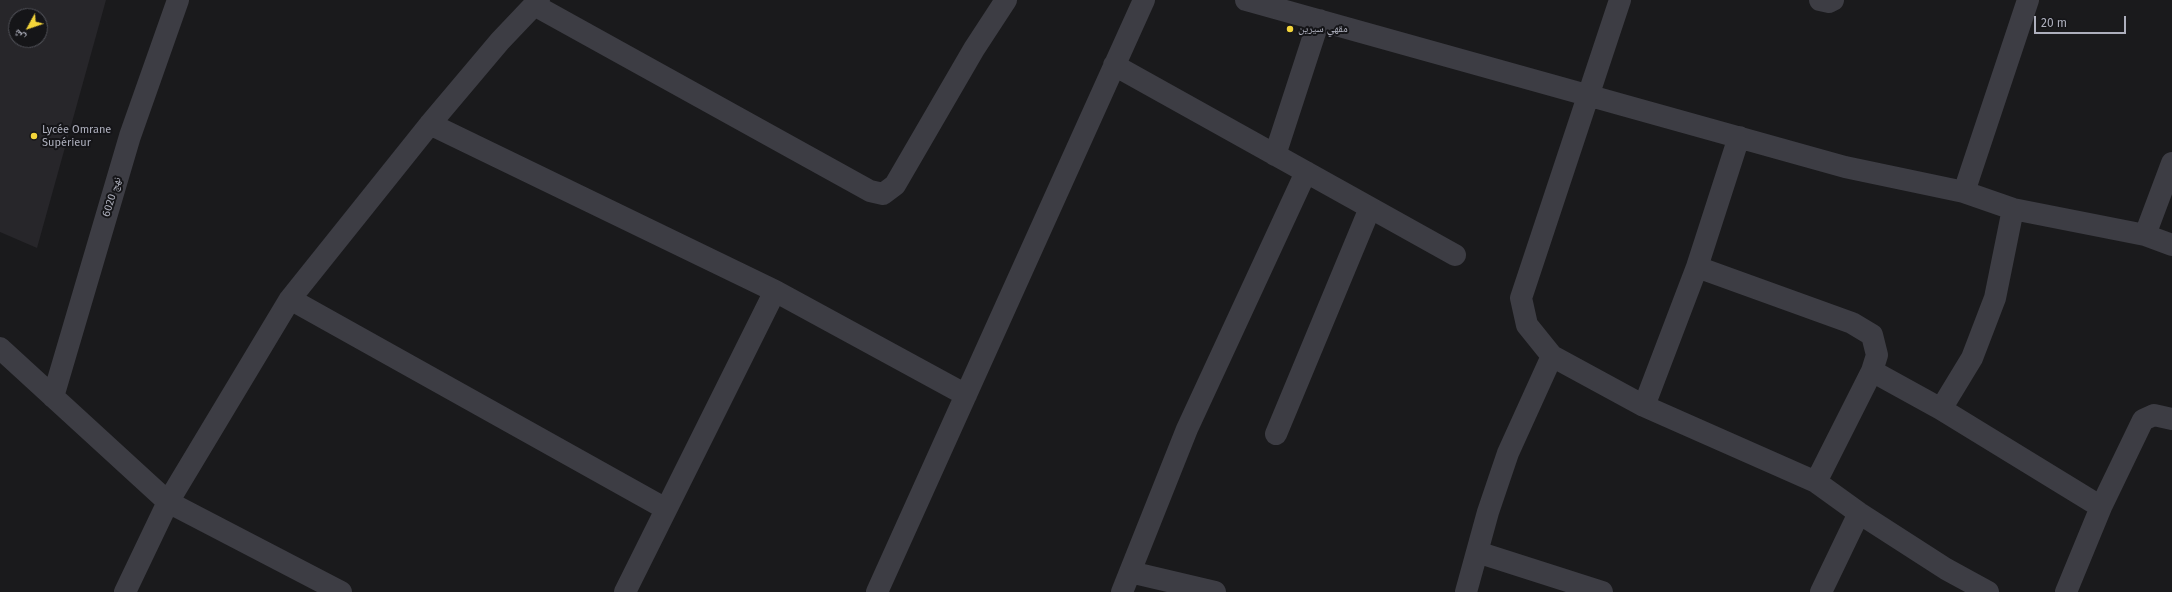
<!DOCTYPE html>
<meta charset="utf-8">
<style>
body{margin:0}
#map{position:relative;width:2172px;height:592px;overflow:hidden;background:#1a1a1c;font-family:"Fira Sans","Noto Naskh Arabic",sans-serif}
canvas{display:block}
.north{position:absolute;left:8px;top:8px;width:40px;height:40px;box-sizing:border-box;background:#151518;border:1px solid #52535a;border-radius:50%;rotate:230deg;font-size:11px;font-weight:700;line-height:16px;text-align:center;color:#adafbc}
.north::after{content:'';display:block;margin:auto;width:14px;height:18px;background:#f4d53a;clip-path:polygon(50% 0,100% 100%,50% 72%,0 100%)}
.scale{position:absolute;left:2034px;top:16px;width:92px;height:18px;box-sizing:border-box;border:2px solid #adafbc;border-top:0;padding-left:5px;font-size:12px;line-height:14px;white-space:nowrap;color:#adafbc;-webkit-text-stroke:3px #151518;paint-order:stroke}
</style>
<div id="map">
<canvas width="2172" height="592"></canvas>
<div class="north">ش</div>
<div class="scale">20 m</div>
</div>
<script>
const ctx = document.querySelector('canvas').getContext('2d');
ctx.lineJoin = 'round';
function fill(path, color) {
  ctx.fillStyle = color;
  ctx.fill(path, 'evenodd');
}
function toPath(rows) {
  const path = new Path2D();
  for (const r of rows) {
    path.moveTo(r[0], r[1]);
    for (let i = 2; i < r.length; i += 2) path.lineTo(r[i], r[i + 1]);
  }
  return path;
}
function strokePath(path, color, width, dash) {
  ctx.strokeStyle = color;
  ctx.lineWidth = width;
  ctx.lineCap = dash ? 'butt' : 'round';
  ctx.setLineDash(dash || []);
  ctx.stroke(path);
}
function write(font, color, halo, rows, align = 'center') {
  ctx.font = font + ' "Fira Sans","Noto Naskh Arabic",sans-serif';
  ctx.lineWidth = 4;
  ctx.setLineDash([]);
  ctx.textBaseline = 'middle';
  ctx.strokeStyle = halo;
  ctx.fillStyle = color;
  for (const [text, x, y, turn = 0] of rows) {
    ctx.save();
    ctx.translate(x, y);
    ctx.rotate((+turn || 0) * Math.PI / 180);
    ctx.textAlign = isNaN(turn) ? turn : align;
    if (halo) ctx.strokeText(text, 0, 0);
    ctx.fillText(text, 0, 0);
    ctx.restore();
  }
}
const built = toPath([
 [0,0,106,0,37,248,0,232],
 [16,16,40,16,40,40,16,40]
]);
const minor = toPath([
 [1246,0,1845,167,1964,192,2013,209,2145,235,2172,245],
 [1620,0,1521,298,1527,325,1552,356,1644,406,1816,482,1859,513,1946,569,1988,592],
 [1820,0,1829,2,1833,0],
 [534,5,870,191,883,194,895,185,974,49,1006,0],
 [1114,65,1455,255],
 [430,124,775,291,966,395],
 [1275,155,1319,20],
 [1964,192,2028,0],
 [2145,235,2172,163],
 [1697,267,1852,323,1872,335,1877,355,1872,371,1816,482],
 [290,299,666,509],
 [0,348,168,502,341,592],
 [1872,371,1941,409,2101,507],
 [53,397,130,136,178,0],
 [1644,406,1697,267,1739,137],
 [1941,409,1972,358,1995,298,2013,209],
 [1276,434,1370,208],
 [1477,552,1602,592],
 [1130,572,1215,592],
 [125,592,168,502,290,299,430,124,500,41,539,0],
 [625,592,775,291],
 [877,592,1144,0],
 [1122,592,1187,429,1306,172],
 [1466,592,1488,512,1508,453,1552,356],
 [1821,592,1859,513],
 [2066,592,2101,507,2143,420,2154,415,2172,419]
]);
const markers = [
 [1290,29,4,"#f4d53a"],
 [34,136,4,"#f4d53a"]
];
const poiNames = [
 ["مقهي سيرين",1298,29],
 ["Lycée Omrane",42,130],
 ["Supérieur",42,143]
];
const streetNames = [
 ["نهج 6020",112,197,-73]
];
fill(built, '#27262a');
strokePath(minor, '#3d3d44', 22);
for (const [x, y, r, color] of markers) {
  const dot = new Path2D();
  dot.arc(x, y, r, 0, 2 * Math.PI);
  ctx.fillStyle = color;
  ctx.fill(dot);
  strokePath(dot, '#151518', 1.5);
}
write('11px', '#adafbc', '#151518', poiNames, 'left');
write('11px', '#adafbc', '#151518', streetNames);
</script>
